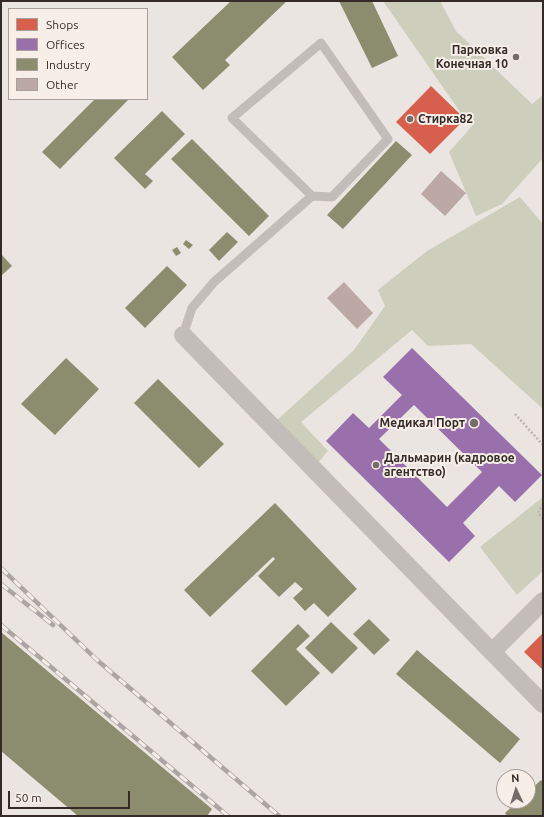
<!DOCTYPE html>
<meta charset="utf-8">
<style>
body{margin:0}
#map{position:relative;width:544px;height:817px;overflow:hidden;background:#ebe5e1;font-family:Ubuntu,sans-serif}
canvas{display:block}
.frame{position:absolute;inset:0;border:2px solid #342b29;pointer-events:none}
.legend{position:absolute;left:8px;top:8px;width:140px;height:92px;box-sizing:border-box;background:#f7eee8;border:1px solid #a9a09c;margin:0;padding:5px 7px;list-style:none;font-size:12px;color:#342b29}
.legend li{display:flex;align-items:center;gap:8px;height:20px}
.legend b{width:20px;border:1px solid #a9a09c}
.north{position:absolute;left:496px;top:769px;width:40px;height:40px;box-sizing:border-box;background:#f7eee8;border:1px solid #a9a09c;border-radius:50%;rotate:356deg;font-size:11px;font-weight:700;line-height:16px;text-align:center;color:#342b29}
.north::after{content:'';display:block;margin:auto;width:14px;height:18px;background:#746c69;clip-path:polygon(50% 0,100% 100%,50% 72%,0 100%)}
.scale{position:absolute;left:8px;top:791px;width:122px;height:18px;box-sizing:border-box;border:2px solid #342b29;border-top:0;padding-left:5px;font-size:12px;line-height:14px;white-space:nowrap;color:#342b29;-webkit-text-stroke:3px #f7eee8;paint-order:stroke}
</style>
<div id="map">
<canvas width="544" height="817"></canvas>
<div class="frame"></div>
<ul class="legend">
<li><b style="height:11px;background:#d6604d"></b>Shops</li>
<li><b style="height:11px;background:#9970ab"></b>Offices</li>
<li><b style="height:11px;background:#8c8c6e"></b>Industry</li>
<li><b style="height:11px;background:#bca9a5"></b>Other</li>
</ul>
<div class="north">N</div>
<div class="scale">50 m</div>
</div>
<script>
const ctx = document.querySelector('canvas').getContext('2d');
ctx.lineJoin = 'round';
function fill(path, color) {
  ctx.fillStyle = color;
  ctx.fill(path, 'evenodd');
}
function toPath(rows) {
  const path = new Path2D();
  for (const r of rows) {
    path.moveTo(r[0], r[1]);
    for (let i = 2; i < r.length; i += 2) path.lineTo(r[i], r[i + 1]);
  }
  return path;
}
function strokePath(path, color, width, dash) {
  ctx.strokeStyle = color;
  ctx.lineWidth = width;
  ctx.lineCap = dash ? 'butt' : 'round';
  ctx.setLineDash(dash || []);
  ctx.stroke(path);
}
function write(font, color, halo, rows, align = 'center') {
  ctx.font = font + ' Ubuntu,sans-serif';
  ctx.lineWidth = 4;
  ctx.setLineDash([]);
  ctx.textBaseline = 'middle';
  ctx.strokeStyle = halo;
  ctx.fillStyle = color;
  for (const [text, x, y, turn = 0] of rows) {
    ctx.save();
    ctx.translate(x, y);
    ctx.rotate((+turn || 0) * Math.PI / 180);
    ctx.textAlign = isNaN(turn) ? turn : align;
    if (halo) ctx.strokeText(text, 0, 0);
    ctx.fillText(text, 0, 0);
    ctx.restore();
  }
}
const green = toPath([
 [383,1,440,1,456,31,532,104,543,95,543,158,502,204,476,216,449,152,472,126,465,119],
 [520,197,543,224,543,278,542,280,543,281,543,409,471,344,428,346,412,330,301,422,328,451,317,464,276,421,354,350,385,306,378,290,427,251],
 [543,497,543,571,517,595,480,547]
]);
const shops = toPath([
 [431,86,465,119,430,154,396,122],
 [543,633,543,670,524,652]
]);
const offices = toPath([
 [412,348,542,475,515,502,499,486,463,523,475,536,449,562,326,441,353,413,369,428,402,395,383,377],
 [414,405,482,472,447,507,379,439]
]);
const industry = toPath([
 [231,1,287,1,225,60,230,65,203,90,172,57],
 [339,1,372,1,398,56,372,68],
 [95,99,127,99,128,100,60,169,42,152],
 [162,111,185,134,145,174,153,181,145,189,114,158],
 [192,139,269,216,249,236,171,159],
 [396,141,412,155,343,229,327,215],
 [227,232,238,242,219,261,209,250],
 [186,240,193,245,189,249,183,244],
 [177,247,181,253,176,256,172,250],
 [1,254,12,266,1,276],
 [167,266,187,285,145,328,125,308],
 [66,358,99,389,55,435,21,404],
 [158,379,224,444,199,468,134,403],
 [275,503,357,589,328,617,314,603,305,611,293,598,303,589,295,582,279,597,258,576,275,559,273,557,210,617,184,590],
 [369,619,390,640,374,655,353,634],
 [331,622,358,648,332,674,305,648],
 [298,624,310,636,296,649,320,673,286,706,251,671],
 [1,632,212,809,207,816,78,816,1,751],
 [417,650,520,739,500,763,396,674],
 [541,780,543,782,543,816,507,816,505,813,518,801,528,801,528,792]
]);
const building = toPath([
 [441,171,466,193,445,216,421,194],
 [344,282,373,313,357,329,327,298]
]);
const path = toPath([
 [515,414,543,445],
 [543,504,538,513,543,519]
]);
const service = toPath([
 [183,335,192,308,214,282,312,196,332,197,388,139,321,43,232,118,312,196]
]);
const minor = toPath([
 [183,335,492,652],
 [543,601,492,652,543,704]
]);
const rail = toPath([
 [1,568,97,660,279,816],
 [1,584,53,625],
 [1,625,228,816]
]);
const markers = [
 [516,57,4,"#746c69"],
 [410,119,4,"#746c69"],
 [474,423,5,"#746c69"],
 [376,465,4,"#746c69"]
];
const poiNames = [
 ["Парковка",508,50],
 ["Конечная 10",508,64],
 ["Стирка82",418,119,"left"],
 ["Медикал Порт",465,423],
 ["Дальмарин (кадровое",384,458,"left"],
 ["агентство)",384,472,"left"]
];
fill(green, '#cecebc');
fill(shops, '#d6604d');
fill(offices, '#9970ab');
fill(industry, '#8c8c6e');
fill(building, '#bca9a5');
strokePath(path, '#bcb5b2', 2.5, [2, 2]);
strokePath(service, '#c3bdba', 9);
strokePath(minor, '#c3bdba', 18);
strokePath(rail, '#aba6a4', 4.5);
strokePath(rail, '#f7eee8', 3, [9]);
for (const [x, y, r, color] of markers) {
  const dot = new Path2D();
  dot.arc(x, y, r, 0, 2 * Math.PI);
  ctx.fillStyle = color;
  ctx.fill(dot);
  strokePath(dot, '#f7eee8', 1.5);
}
write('bold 12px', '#342b29', '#f7eee8', poiNames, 'right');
</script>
